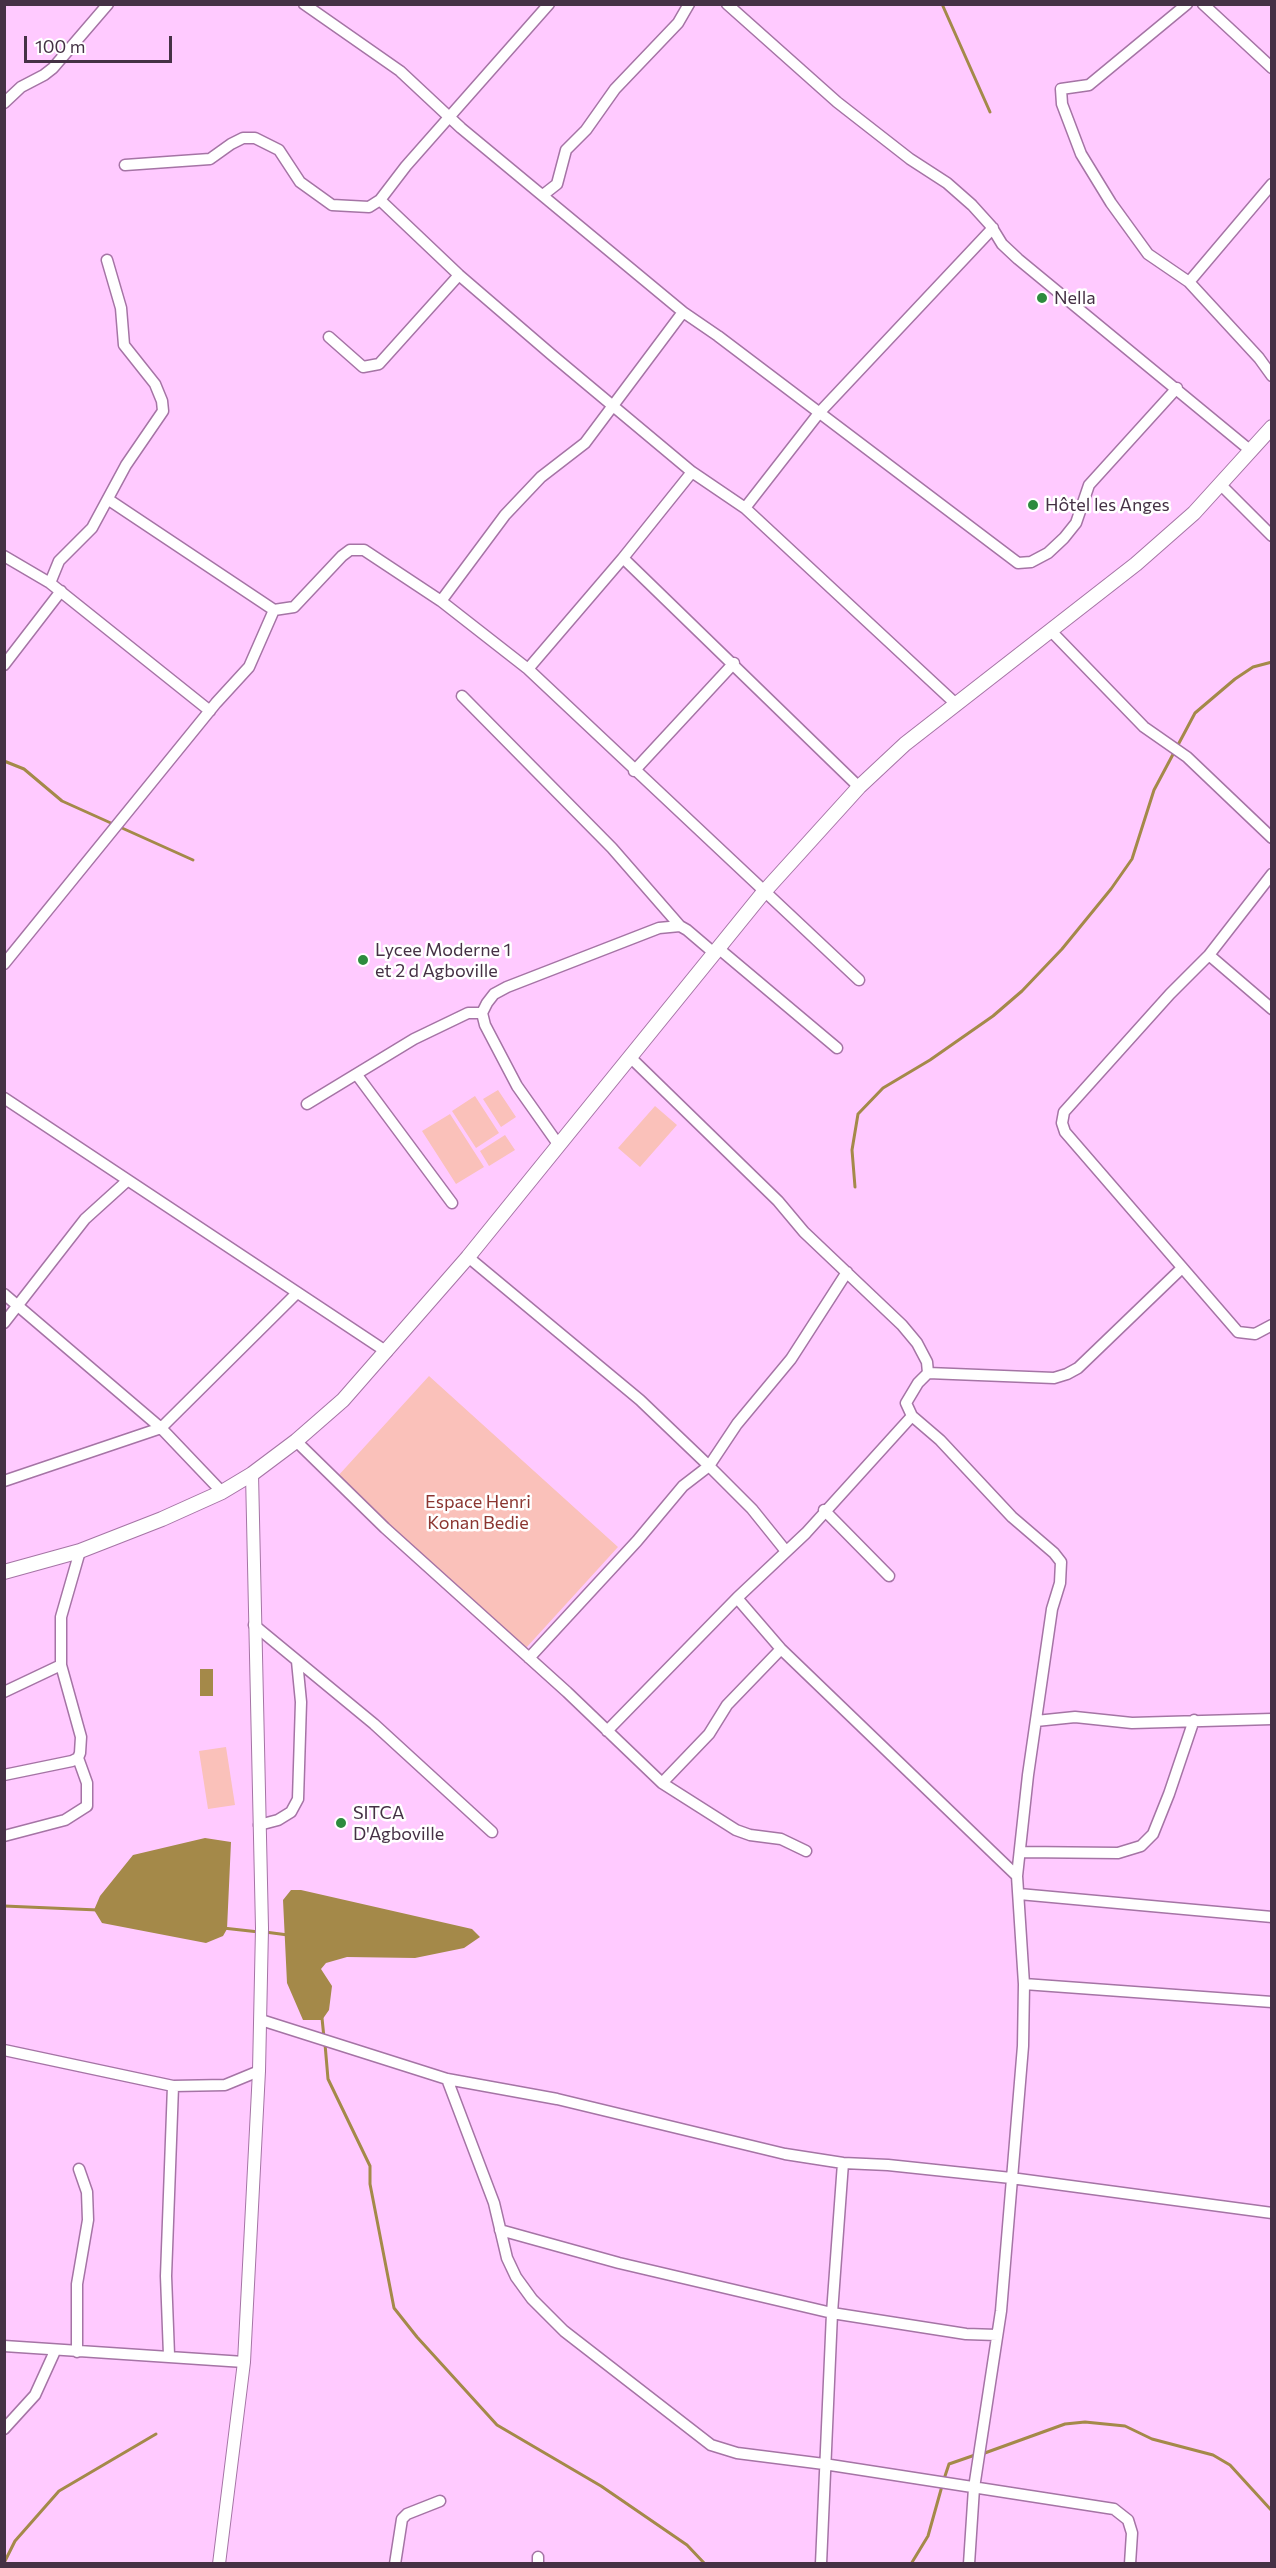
<!DOCTYPE html>
<meta charset="utf-8">
<style>
body{margin:0}
#map{position:relative;width:1276px;height:2568px;overflow:hidden;background:#ffcaff;font-family:Commissioner,sans-serif}
canvas{display:block}
.frame{position:absolute;inset:0;border:6px solid #453145;pointer-events:none}
.scale{position:absolute;left:24px;top:36px;width:148px;height:27px;box-sizing:border-box;border:3px solid #453145;border-top:0;padding-left:8px;font-size:18px;line-height:21px;white-space:nowrap;color:#453145;-webkit-text-stroke:4px #fff;paint-order:stroke}
</style>
<div id="map">
<canvas width="1276" height="2568"></canvas>
<div class="frame"></div>
<div class="scale">100 m</div>
</div>
<script>
const ctx = document.querySelector('canvas').getContext('2d');
ctx.lineJoin = 'round';
function fill(path, color) {
  ctx.fillStyle = color;
  ctx.fill(path, 'evenodd');
}
function toPath(rows) {
  const path = new Path2D();
  for (const r of rows) {
    path.moveTo(r[0], r[1]);
    for (let i = 2; i < r.length; i += 2) path.lineTo(r[i], r[i + 1]);
  }
  return path;
}
function strokePath(path, color, width, dash) {
  ctx.strokeStyle = color;
  ctx.lineWidth = width;
  ctx.lineCap = dash ? 'butt' : 'round';
  ctx.setLineDash(dash || []);
  ctx.stroke(path);
}
function write(font, color, halo, rows, align = 'center') {
  ctx.font = font + ' Commissioner,sans-serif';
  ctx.lineWidth = 5;
  ctx.setLineDash([]);
  ctx.textBaseline = 'middle';
  ctx.strokeStyle = halo;
  ctx.fillStyle = color;
  for (const [text, x, y, turn = 0] of rows) {
    ctx.save();
    ctx.translate(x, y);
    ctx.rotate((+turn || 0) * Math.PI / 180);
    ctx.textAlign = isNaN(turn) ? turn : align;
    if (halo) ctx.strokeText(text, 0, 0);
    ctx.fillText(text, 0, 0);
    ctx.restore();
  }
}
const green = toPath([
 [498,1090,516,1117,501,1127,483,1099],
 [475,1096,499,1133,476,1148,452,1111],
 [655,1106,677,1125,640,1167,618,1148],
 [450,1114,484,1167,456,1184,422,1131],
 [505,1135,515,1150,489,1166,480,1151],
 [429,1376,618,1547,526,1648,337,1477],
 [226,1747,235,1805,208,1809,199,1751]
]);
const water = toPath([
 [200,1669,213,1669,213,1696,200,1696],
 [205,1838,231,1842,227,1929,223,1936,206,1943,102,1923,94,1910,100,1896,133,1855],
 [291,1890,301,1890,472,1929,480,1937,464,1948,415,1958,347,1957,326,1963,321,1969,332,1986,329,2010,322,2020,303,2020,287,1983,283,1900]
]);
const stream = toPath([
 [942,4,990,112],
 [4,761,24,769,62,801,193,860],
 [855,1187,852,1150,858,1114,883,1088,930,1060,993,1016,1022,991,1062,949,1111,889,1132,859,1154,790,1195,713,1235,679,1253,667,1272,662],
 [4,1906,98,1910],
 [223,1928,259,1932],
 [265,1932,288,1935],
 [322,2018,324,2038],
 [325,2044,328,2079,370,2166,370,2184,394,2308,417,2337,497,2425,601,2486,687,2545,705,2564],
 [982,2454,1065,2424,1085,2422,1125,2426,1152,2439,1213,2455,1230,2465,1272,2511],
 [944,2479,949,2464,975,2455],
 [4,2563,15,2541,59,2491,156,2434],
 [911,2564,928,2536,942,2486]
]);
const minor = toPath([
 [304,4,400,71,461,128,683,312,585,443,541,477,505,515,441,601],
 [727,4,837,102,910,159,947,183,972,205,991,226,1002,244,1018,259,1251,451],
 [1187,4,1089,85,1061,89,1062,104,1081,154,1111,203,1148,254,1189,282,1259,358,1272,376],
 [1203,4,1272,68],
 [4,103,21,87,44,75,53,68,108,4],
 [125,165,210,159,231,144,243,138,255,138,279,150,300,182,332,205,369,207,380,200,459,275,552,355,692,472,745,508,956,704],
 [543,195,557,184,566,150,586,130,615,89,678,23,689,4],
 [380,200,406,166,549,4],
 [1189,282,1272,184],
 [683,312,718,336,1018,563,1031,562,1048,553,1064,538,1076,523,1089,485,1177,388],
 [329,337,363,367,379,364,459,275],
 [1220,484,1272,536],
 [109,500,274,610,294,607,342,556,350,550,364,550,441,601,528,669,859,980],
 [745,508,819,413,993,228],
 [4,556,50,583,59,561,92,528,126,465,163,411,162,401,155,384,124,345,121,308,107,260],
 [623,558,692,472],
 [50,583,210,711],
 [1050,630,1144,727,1187,757,1272,838],
 [4,665,61,591],
 [528,669,623,558,859,787],
 [462,696,612,848,680,926],
 [634,771,734,663],
 [1272,874,1209,955,1170,994,1064,1112,1062,1123,1065,1132,1238,1332,1255,1334,1272,1325],
 [718,948,837,1048],
 [1209,955,1272,1009],
 [4,964,216,703,249,667,274,610],
 [630,1057,778,1201,804,1232,902,1325,917,1343,927,1362,928,1373,918,1383,906,1403,912,1416,940,1440,1012,1517,1054,1553,1061,1562,1060,1583,1052,1609,1028,1775,1017,1876,1024,1984,1023,2046,1001,2311,974,2488,969,2564],
 [357,1075,452,1203],
 [4,1098,387,1352],
 [307,1104,414,1039,468,1013,482,1013],
 [558,1144,517,1086,485,1025,482,1013,487,1003,494,994,507,987,659,928,680,926,687,930,714,953],
 [468,1257,640,1400,709,1466,683,1486,637,1541,529,1658],
 [4,1294,161,1428,222,1492],
 [4,1323,85,1219,127,1181],
 [928,1373,1054,1378,1067,1374,1078,1368,1182,1268],
 [296,1441,385,1528,567,1692,662,1783,736,1830,750,1835,781,1839,806,1851],
 [4,1481,161,1428,297,1293],
 [824,1510,889,1576],
 [785,1550,752,1509,709,1466,737,1424,791,1359,847,1272],
 [737,1598,781,1649,1017,1876],
 [254,1625,374,1724,492,1832],
 [4,1692,61,1665],
 [1036,1721,1075,1717,1132,1723,1272,1719],
 [607,1731,737,1598,806,1533,912,1416],
 [4,1775,72,1761,78,1758,80,1753,81,1737,61,1665,61,1617,80,1551],
 [662,1783,709,1734,727,1705,781,1649],
 [259,1825,278,1820,291,1812,298,1799,301,1702,297,1661],
 [4,1836,65,1820,87,1806,87,1783,78,1758],
 [1021,1852,1118,1853,1141,1846,1153,1834,1169,1794,1194,1720],
 [1019,1894,1272,1917],
 [1024,1984,1272,2002],
 [261,2020,447,2079,557,2099,785,2154,843,2163,888,2165,1011,2178,1272,2213],
 [4,2050,173,2086,225,2085,259,2071],
 [447,2079,494,2203,507,2258,516,2277,532,2299,564,2331,711,2445,737,2453,824,2464,1114,2509,1128,2520,1132,2533,1130,2564],
 [500,2230,619,2263,832,2313,966,2334,997,2335],
 [4,2346,244,2362],
 [77,2352,77,2284,88,2220,87,2192,79,2169],
 [169,2355,166,2276,173,2086],
 [4,2429,35,2395,55,2351],
 [395,2564,402,2519,407,2514,440,2501],
 [538,2564,538,2557],
 [821,2564,832,2313,843,2163]
]);
const tertiary = toPath([
 [219,2564,244,2362,259,2071,262,1928,252,1474]
]);
const secondary = toPath([
 [4,1572,80,1551,162,1519,222,1492,252,1474,296,1441,343,1400,468,1257,763,893,859,787,905,744,1136,564,1194,513,1272,427]
]);
const markers = [
 [1042,298,6,"#2d8b3e"],
 [1033,505,6,"#2d8b3e"],
 [363,960,6,"#2d8b3e"],
 [341,1823,6,"#2d8b3e"]
];
const poiNames = [
 ["Nella",1054,298],
 ["Hôtel les Anges",1045,505],
 ["Lycee Moderne 1",375,950],
 ["et 2 d Agboville",375,971],
 ["SITCA",353,1813],
 ["D'Agboville",353,1834]
];
const parkNames = [
 ["Espace Henri",478,1502],
 ["Konan Bedie",478,1523]
];
fill(green, '#fac1ba');
fill(water, '#a48949');
strokePath(stream, '#a48949', 3);
strokePath(minor, '#a574a5', 13);
strokePath(tertiary, '#a574a5', 14);
strokePath(secondary, '#a574a5', 16);
strokePath(minor, '#fff', 10);
strokePath(tertiary, '#fff', 12);
strokePath(secondary, '#fff', 14);
for (const [x, y, r, color] of markers) {
  const dot = new Path2D();
  dot.arc(x, y, r, 0, 2 * Math.PI);
  ctx.fillStyle = color;
  ctx.fill(dot);
  strokePath(dot, '#fff', 2);
}
write('18px', '#453145', '#fff', poiNames, 'left');
write('18px', '#8b3530', '#fff', parkNames);
</script>
